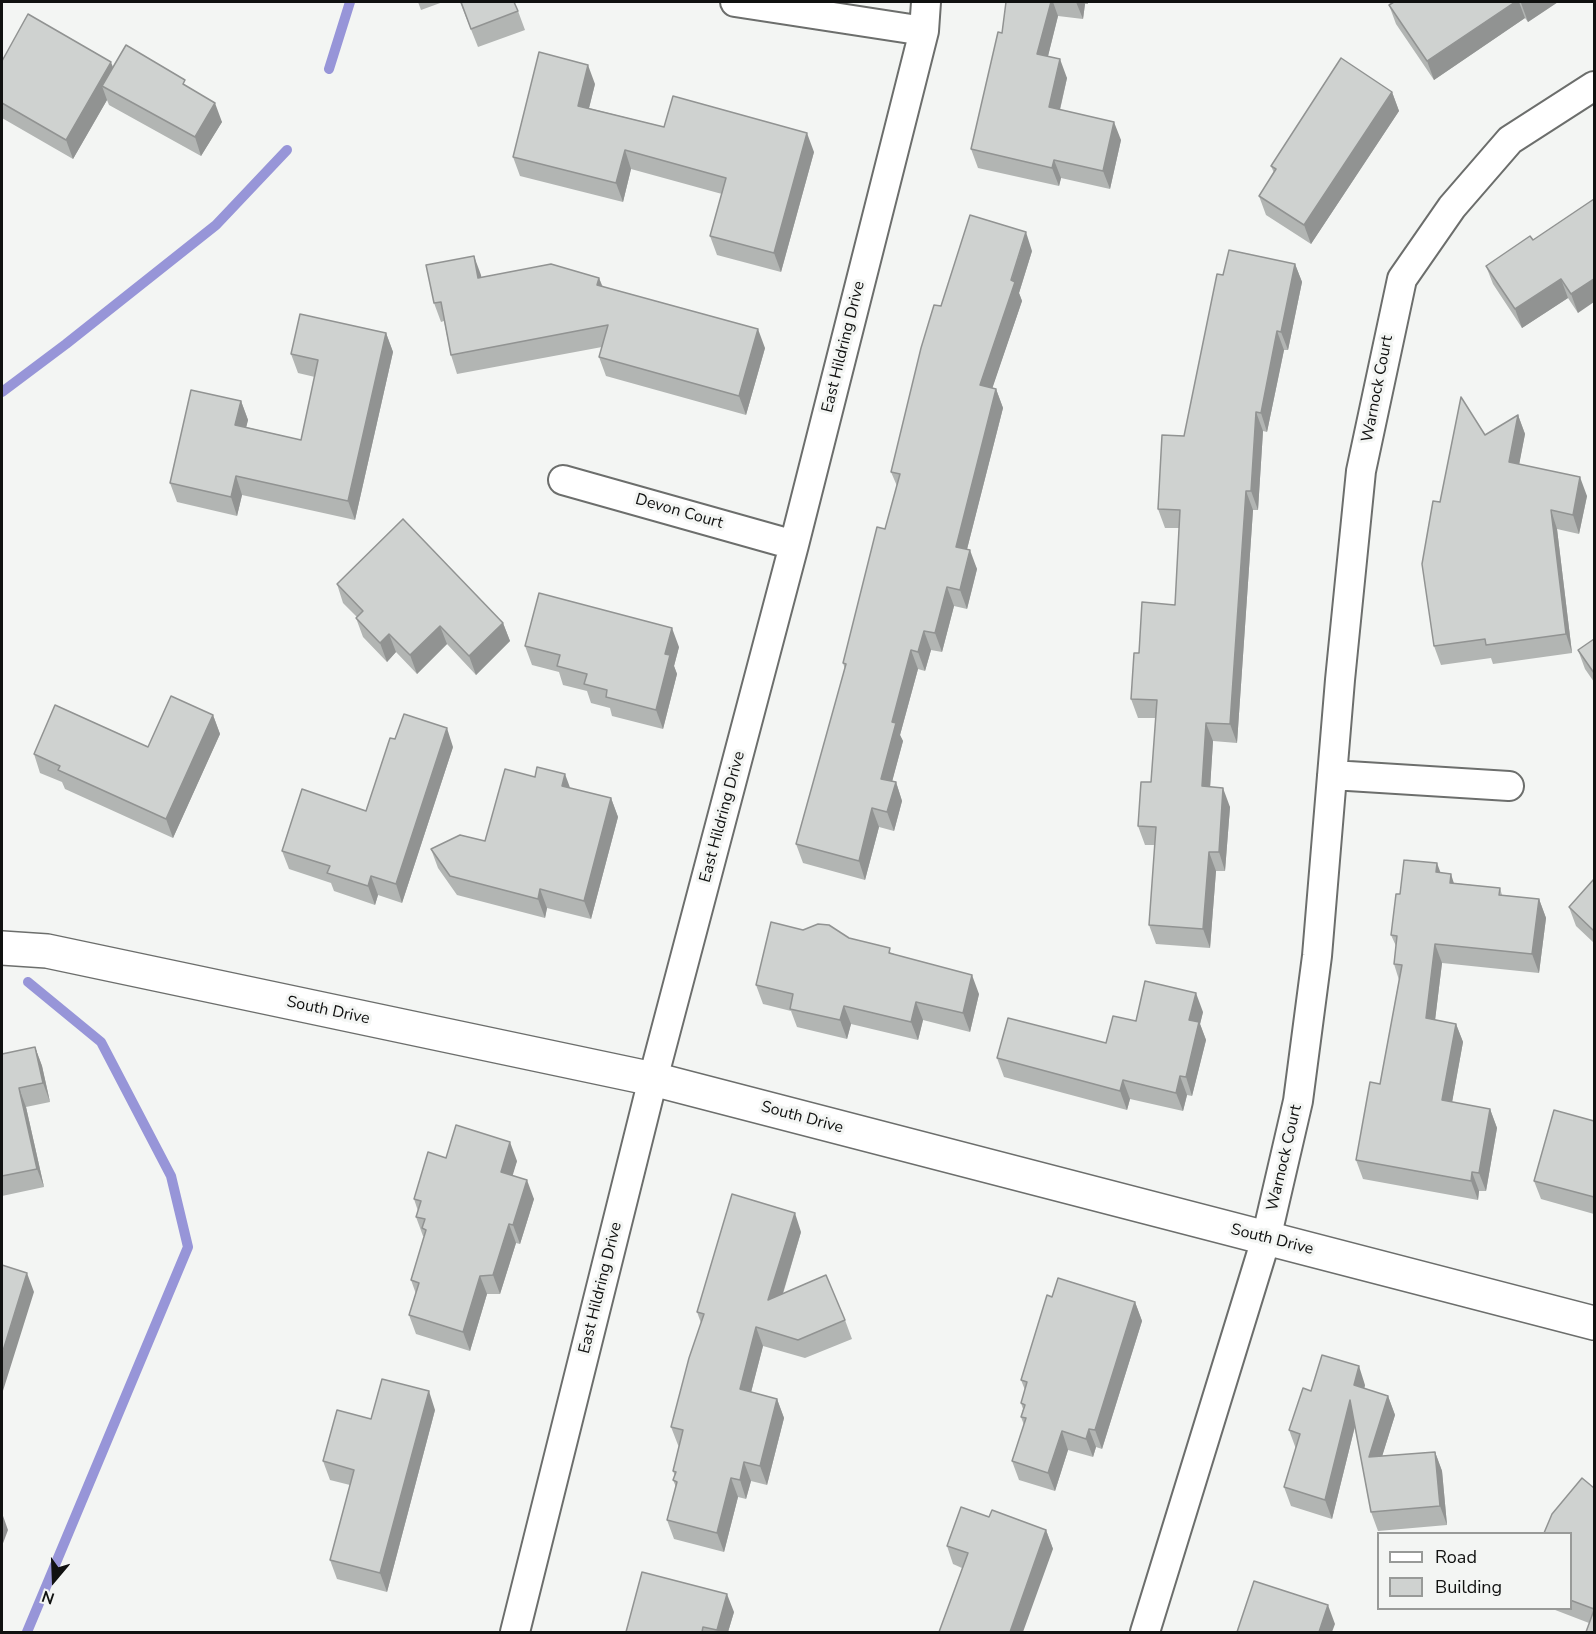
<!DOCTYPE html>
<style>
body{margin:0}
#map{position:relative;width:1596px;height:1634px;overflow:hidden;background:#f3f5f3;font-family:"Nunito Sans",sans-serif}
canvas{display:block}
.frame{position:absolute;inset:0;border:3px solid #101110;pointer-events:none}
.legend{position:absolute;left:1377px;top:1532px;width:195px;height:78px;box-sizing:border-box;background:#f3f5f3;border:2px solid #989a98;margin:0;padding:8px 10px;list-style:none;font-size:18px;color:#101110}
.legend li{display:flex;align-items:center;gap:12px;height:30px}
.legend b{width:30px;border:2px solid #989a98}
.north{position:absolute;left:24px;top:1550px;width:60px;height:60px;-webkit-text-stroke:4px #f3f5f3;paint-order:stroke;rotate:199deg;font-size:16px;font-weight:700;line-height:24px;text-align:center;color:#101110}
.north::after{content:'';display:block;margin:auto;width:21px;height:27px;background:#101110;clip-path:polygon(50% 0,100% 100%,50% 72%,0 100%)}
</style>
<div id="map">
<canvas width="1596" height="1634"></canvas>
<div class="frame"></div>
<ul class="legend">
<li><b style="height:8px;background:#fff"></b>Road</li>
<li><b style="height:16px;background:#cfd2d0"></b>Building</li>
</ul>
<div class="north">N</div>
</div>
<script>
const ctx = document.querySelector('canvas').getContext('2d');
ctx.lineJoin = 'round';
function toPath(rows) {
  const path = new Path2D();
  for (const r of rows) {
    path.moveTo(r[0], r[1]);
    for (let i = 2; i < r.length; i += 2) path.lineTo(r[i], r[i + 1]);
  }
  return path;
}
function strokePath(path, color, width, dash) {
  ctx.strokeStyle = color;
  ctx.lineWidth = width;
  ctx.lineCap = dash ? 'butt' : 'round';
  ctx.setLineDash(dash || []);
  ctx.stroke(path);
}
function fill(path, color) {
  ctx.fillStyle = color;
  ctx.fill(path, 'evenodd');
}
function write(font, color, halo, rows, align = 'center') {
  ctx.font = font + ' "Nunito Sans",sans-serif';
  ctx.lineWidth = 6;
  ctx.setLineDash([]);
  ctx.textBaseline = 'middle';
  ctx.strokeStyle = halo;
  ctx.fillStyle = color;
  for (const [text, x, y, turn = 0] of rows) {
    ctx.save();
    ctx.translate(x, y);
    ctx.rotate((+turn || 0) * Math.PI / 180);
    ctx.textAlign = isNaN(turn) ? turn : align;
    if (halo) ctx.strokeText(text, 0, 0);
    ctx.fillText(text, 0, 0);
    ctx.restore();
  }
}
const stream = toPath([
 [329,69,350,2],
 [2,392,66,344,216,225,287,150],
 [27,1632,188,1247,171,1176,101,1042,28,982]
]);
const street = toPath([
 [735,2,924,31],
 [563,480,794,545],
 [1332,775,1509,786],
 [515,1632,653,1079,794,545,924,31,926,2],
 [1145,1632,1266,1239,1298,1101,1317,956,1340,680,1361,471,1402,279,1452,207,1510,140,1594,86]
]);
const secondary = toPath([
 [2,948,47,951,653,1079,1594,1323]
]);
const wall = toPath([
 [418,2,443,2,421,10],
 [460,2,518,11,525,30,478,47],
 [1006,2,1088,2,1088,4,1085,4,1083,19,1058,16,1048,56,1067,78,1060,110,1121,140,1110,189,1061,178,1059,186,978,168,971,149,1002,33],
 [1394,2,1558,2,1528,22,1525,18,1434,80,1396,24,1389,5],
 [2,61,113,67,188,87,222,122,201,156,109,105,107,100,73,159,2,118],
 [595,84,589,108,664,127,814,152,781,272,717,255,710,236,722,194,631,169,623,202,520,176,513,157],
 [1392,92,1399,111,1311,244,1266,215,1259,196,1274,173,1271,166],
 [1594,199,1578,313,1568,298,1522,328,1493,284,1486,266,1533,240],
 [1032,251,1019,293,1022,301,992,388,996,389,1003,408,967,549,977,569,967,609,954,606,942,652,931,650,925,671,918,669,900,735,903,741,892,781,896,782,902,801,894,831,879,827,865,880,803,863,796,844,845,669,843,663,885,529,897,486,891,472,941,306],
 [1295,264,1302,282,1288,350,1284,350,1267,432,1263,431,1258,510,1253,510,1237,743,1213,741,1210,787,1230,807,1225,871,1216,871,1210,948,1156,944,1149,925,1155,845,1145,845,1138,826,1151,782,1156,718,1138,718,1131,699,1139,653,1175,605,1179,528,1165,528,1158,509,1184,436,1223,275],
 [481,275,481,277,599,278,603,287,765,348,746,415,606,376,599,357,602,347,457,374,451,355,444,321,441,322,434,303],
 [386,333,393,352,355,520,242,495,237,516,177,502,170,483,241,401,248,420,246,427,301,440,315,377,298,373,291,354],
 [1518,415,1525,434,1519,464,1587,496,1579,534,1557,529,1572,653,1493,664,1491,658,1441,665,1434,646,1440,502,1485,435],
 [337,584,503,623,510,641,476,675,447,644,417,674,396,652,387,662,363,637,356,618,357,617,343,603],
 [1594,639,1594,682,1585,669,1578,650],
 [525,646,679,647,674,666,677,674,663,729,612,716,610,708,591,703,587,691,563,685,559,672,532,665],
 [213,715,220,734,173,838,65,789,62,782,40,773,34,754,148,747],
 [453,747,402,903,378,895,375,905,334,891,331,883,289,869,282,851,366,811],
 [570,788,611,798,618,817,591,919,547,908,545,918,457,895,438,868,431,849,485,841],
 [1440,873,1454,883,1500,888,1502,895,1539,899,1546,918,1539,973,1442,963,1435,1020,1456,1024,1463,1042,1452,1102,1490,1109,1497,1128,1486,1191,1479,1191,1478,1200,1363,1179,1356,1160,1380,1084,1399,980,1394,964,1396,946,1391,935,1400,894],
 [1594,879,1594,943,1576,926,1569,907],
 [803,930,849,938,892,953,979,994,970,1032,923,1020,918,1040,851,1024,847,1039,797,1027,791,1011,763,1004,756,985],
 [1203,1012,1200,1024,1206,1040,1192,1096,1187,1095,1183,1111,1130,1099,1127,1110,1004,1077,997,1058,1106,1043,1136,1021],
 [35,1047,42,1066,50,1102,26,1107,44,1187,2,1196,2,1054],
 [1594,1121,1594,1214,1541,1199,1534,1181],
 [446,1158,517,1161,512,1175,534,1199,520,1244,516,1243,500,1294,487,1294,470,1351,416,1334,409,1315,416,1294,411,1280,424,1236,423,1236,416,1217,418,1211,414,1199],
 [801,1232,783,1294,845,1320,852,1339,805,1358,763,1346,751,1392,777,1399,784,1418,767,1485,751,1481,746,1499,738,1497,724,1552,674,1539,667,1520,676,1487,673,1480,675,1476,673,1471,679,1446,678,1445,671,1427,701,1323,697,1312],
 [1052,1297,1135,1302,1142,1321,1102,1449,1096,1447,1093,1457,1068,1450,1055,1491,1019,1480,1012,1461,1024,1425,1021,1417,1023,1409,1021,1403,1025,1390,1021,1380],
 [1365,1385,1364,1388,1388,1396,1395,1415,1382,1456,1435,1452,1442,1471,1447,1525,1378,1531,1371,1512,1355,1426,1332,1519,1291,1506,1284,1487,1296,1449,1289,1430,1311,1391],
 [435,1410,387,1592,337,1579,330,1560,350,1485,330,1480,323,1461],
 [1594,1488,1594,1632,1589,1623,1550,1608,1570,1608,1570,1533],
 [1046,1530,1053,1549,962,1568,953,1564,947,1546],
 [734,1612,728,1632,626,1632]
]);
const shadedWall = toPath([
 [1051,2,1053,2,1058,16,1044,72,1037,54],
 [1076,2,1084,2,1085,4,1083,19],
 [1515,2,1519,2,1525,18,1434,80,1427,61],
 [1523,2,1558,2,1528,22,1521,3],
 [1060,59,1067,78,1056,126,1049,107],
 [111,62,118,80,102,86,107,100,73,159,66,140],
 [588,65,595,84,585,124,578,106],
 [1392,92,1399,111,1311,244,1304,225],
 [215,103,222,122,201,156,195,137],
 [1114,122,1121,140,1110,189,1103,171],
 [807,133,814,152,781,272,774,253],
 [625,150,631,169,623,202,616,183],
 [1054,160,1061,178,1059,186,1052,168],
 [1026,232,1032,251,1019,293,1022,301,987,404,980,385],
 [474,256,481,275,484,296,478,278],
 [1295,264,1302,282,1288,350,1281,332],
 [599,278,606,297,597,285],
 [1561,279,1568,298,1522,328,1515,309],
 [1594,279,1594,302,1578,313,1571,294],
 [758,329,765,348,746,415,739,396],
 [1277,331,1284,350,1267,432,1261,413],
 [386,333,393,352,355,520,348,501],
 [996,389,1003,408,963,565,956,547],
 [241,401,248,420,242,444,235,425],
 [1256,412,1263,431,1258,510,1251,491],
 [1518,415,1525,434,1516,481,1509,462],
 [236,476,242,495,237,516,231,497],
 [1580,477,1587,496,1579,534,1573,515],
 [1246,491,1253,510,1237,743,1230,724],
 [1551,510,1557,529,1572,653,1566,634],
 [970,550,977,569,967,609,960,590],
 [947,587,954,606,942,652,935,633],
 [503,623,510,641,476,675,469,656],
 [440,626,447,644,417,674,410,655],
 [672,628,679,647,674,666,677,674,663,729,656,710,665,654],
 [924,631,931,650,925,671,918,652],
 [389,634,396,652,387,662,380,643],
 [911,650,918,669,900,735,903,741,888,797,881,779,892,722],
 [213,715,220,734,173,838,166,819],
 [1206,723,1213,741,1209,805,1202,786],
 [447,728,453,747,402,903,396,884],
 [565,774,572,793,562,786],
 [896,782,902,801,894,831,887,812],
 [1223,788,1230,807,1225,871,1219,852],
 [611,798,618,817,591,919,584,901],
 [872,808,879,827,865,880,859,861],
 [1209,852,1216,871,1210,948,1203,929],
 [1437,863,1444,882,1436,872],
 [1451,874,1457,893,1450,883],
 [371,876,378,895,375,905,368,886],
 [540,889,547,908,545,918,538,899],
 [1539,899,1546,918,1539,973,1532,954],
 [1435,944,1442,963,1433,1037,1426,1018],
 [972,975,979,994,970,1032,963,1013],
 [1196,993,1203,1012,1200,1024,1206,1040,1192,1096,1186,1077,1189,1020],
 [916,1002,923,1020,918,1040,911,1022],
 [844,1006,851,1024,847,1039,840,1020],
 [1456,1024,1463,1042,1449,1119,1442,1100],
 [35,1047,42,1066,50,1102,43,1083],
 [1180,1076,1187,1095,1183,1111,1176,1093],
 [1123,1080,1130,1099,1127,1110,1120,1091],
 [19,1088,26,1107,44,1187,37,1169],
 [1490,1109,1497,1128,1486,1191,1479,1173],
 [510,1142,517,1161,508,1191,501,1172],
 [1472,1172,1479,1191,1478,1200,1471,1181],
 [527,1180,534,1199,520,1244,513,1225],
 [795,1213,801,1232,775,1319,768,1300],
 [509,1224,516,1243,500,1294,493,1275],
 [27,1273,34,1292,2,1394,2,1354],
 [480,1276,487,1294,470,1351,463,1332],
 [1135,1302,1142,1321,1102,1449,1095,1430],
 [756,1327,763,1346,747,1408,740,1389],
 [1359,1366,1365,1385,1361,1404,1354,1385],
 [429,1391,435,1410,387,1592,380,1573],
 [1388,1396,1395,1415,1376,1476,1369,1457],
 [777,1399,784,1418,767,1485,760,1466],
 [1350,1400,1357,1418,1332,1519,1325,1500],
 [1089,1429,1096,1447,1093,1457,1086,1439],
 [1062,1431,1068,1450,1055,1491,1048,1473],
 [1435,1452,1442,1471,1447,1525,1440,1506],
 [744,1462,751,1481,746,1499,740,1480],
 [731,1478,738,1497,724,1552,717,1533],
 [2,1513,8,1530,2,1546],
 [1046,1530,1053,1549,1023,1632,1010,1632],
 [727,1594,734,1612,728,1632,718,1632,717,1630],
 [1328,1605,1335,1624,1332,1632,1319,1632]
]);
const building = toPath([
 [461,2,514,2,518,11,471,29,461,2],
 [1006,2,1051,2,1037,54,1060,59,1049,107,1114,122,1103,171,1054,160,1052,168,971,149,998,32,1002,33,1006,2],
 [1394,2,1515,2,1427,61,1389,5,1394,2],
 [28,14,111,62,66,140,2,103,2,61,28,14],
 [126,45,185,80,183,84,215,103,195,137,102,86,126,45],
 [539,52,588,65,578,106,664,127,673,96,807,133,774,253,710,236,726,178,625,150,616,183,513,157,539,52],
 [1341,58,1392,92,1304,225,1259,196,1276,169,1271,166,1341,58],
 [1594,197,1594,279,1571,294,1561,279,1515,309,1486,266,1530,236,1533,240,1594,199,1594,197],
 [970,215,1026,232,1011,280,1015,282,980,385,996,389,956,547,970,550,960,590,947,587,935,633,924,631,918,652,911,650,892,722,896,723,881,779,896,782,887,812,872,808,859,861,796,844,846,664,843,663,877,527,885,529,900,474,891,472,921,348,934,305,941,306,970,215],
 [1229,250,1295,264,1281,332,1277,331,1261,413,1256,412,1251,491,1246,491,1230,724,1206,723,1202,786,1223,788,1219,852,1209,852,1203,929,1149,925,1156,827,1138,826,1141,782,1151,782,1157,700,1131,699,1134,653,1139,653,1142,602,1175,605,1180,510,1158,509,1162,435,1184,436,1217,274,1223,275,1229,250],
 [474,256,478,278,551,264,599,278,597,285,758,329,739,396,599,357,608,325,451,355,441,302,434,303,426,265,474,256],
 [300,314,386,333,348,501,236,476,231,497,170,483,191,390,241,401,235,425,301,440,318,360,291,354,300,314],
 [1461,397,1485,435,1518,415,1509,462,1580,477,1573,515,1551,510,1566,634,1486,645,1485,639,1434,646,1422,564,1433,501,1440,502,1461,397],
 [403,519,503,623,469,656,440,626,410,655,389,634,380,643,356,618,363,611,337,584,403,519],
 [539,593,672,628,665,654,670,655,656,710,606,697,607,690,584,684,587,674,557,666,560,655,525,646,539,593],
 [1594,639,1594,673,1578,650,1594,639],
 [171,696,213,715,166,819,58,770,60,766,34,754,55,705,148,747,171,696],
 [404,714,447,728,396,884,371,876,368,886,327,873,330,866,282,851,302,789,366,811,390,738,395,739,404,714],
 [537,767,565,774,562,786,611,798,584,901,540,889,538,899,450,876,431,849,460,835,485,841,505,769,535,777,537,767],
 [1404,860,1437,863,1436,872,1451,874,1450,883,1500,888,1499,895,1539,899,1532,954,1435,944,1426,1018,1456,1024,1442,1100,1490,1109,1479,1173,1472,1172,1471,1181,1356,1160,1370,1082,1380,1084,1402,965,1394,964,1397,936,1391,935,1396,894,1400,894,1404,860],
 [1594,879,1594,931,1569,907,1594,879],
 [771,922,803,930,818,924,829,925,849,938,890,948,889,953,972,975,963,1013,916,1002,911,1022,844,1006,840,1020,790,1009,793,994,756,985,771,922],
 [1145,981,1196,993,1189,1020,1199,1022,1186,1077,1180,1076,1176,1093,1123,1080,1120,1091,997,1058,1008,1018,1106,1043,1113,1016,1136,1021,1145,981],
 [35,1047,43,1083,19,1088,37,1169,2,1176,2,1054,35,1047],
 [1554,1110,1594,1121,1594,1197,1534,1181,1554,1110],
 [456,1125,510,1142,501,1172,527,1180,513,1225,509,1224,493,1275,480,1276,463,1332,409,1315,419,1283,411,1280,426,1230,422,1228,425,1219,416,1217,421,1201,414,1199,428,1152,446,1158,456,1125],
 [732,1194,795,1213,768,1300,826,1275,845,1320,798,1340,756,1327,740,1389,777,1399,760,1466,744,1462,740,1480,731,1478,717,1533,667,1520,677,1482,673,1480,676,1472,673,1471,683,1430,671,1427,689,1358,704,1314,697,1312,732,1194],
 [2,1265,27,1273,2,1354,2,1265],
 [1058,1278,1135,1302,1095,1430,1089,1429,1086,1439,1062,1431,1048,1473,1012,1461,1026,1418,1021,1417,1025,1405,1021,1403,1027,1382,1021,1380,1047,1295,1052,1297,1058,1278],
 [1322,1355,1359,1366,1354,1385,1388,1396,1369,1457,1435,1452,1440,1506,1371,1512,1350,1400,1325,1500,1284,1487,1300,1434,1289,1430,1303,1388,1311,1391,1322,1355],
 [382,1379,429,1391,380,1573,330,1560,354,1470,323,1461,337,1410,371,1419,382,1379],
 [1582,1478,1594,1488,1594,1609,1570,1600,1570,1533,1544,1533,1552,1514,1582,1478],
 [961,1507,989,1517,992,1510,1046,1530,1010,1632,939,1632,968,1553,947,1546,961,1507],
 [642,1572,727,1594,717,1630,703,1627,702,1632,626,1632,642,1572],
 [1254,1581,1328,1605,1319,1632,1237,1632,1254,1581],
 [1594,1610,1594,1632,1586,1632,1594,1610]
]);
const streetNames = [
 ["East Hildring Drive",844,347,-76],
 ["Warnock Court",1378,389,-79],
 ["Devon Court",679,512,16],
 ["East Hildring Drive",723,817,-75],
 ["South Drive",328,1011,12],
 ["South Drive",802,1118,15],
 ["Warnock Court",1285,1158,-77],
 ["South Drive",1272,1240,14],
 ["East Hildring Drive",601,1288,-76]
];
strokePath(stream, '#9795d8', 10);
strokePath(street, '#6c6e6c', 32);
strokePath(secondary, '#6c6e6c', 36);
strokePath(street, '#fff', 28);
strokePath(secondary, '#fff', 33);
fill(wall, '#b2b5b3');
fill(shadedWall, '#919392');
fill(building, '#cfd2d0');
strokePath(building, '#919392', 1.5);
write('16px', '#101110', '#f3f5f3', streetNames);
</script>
